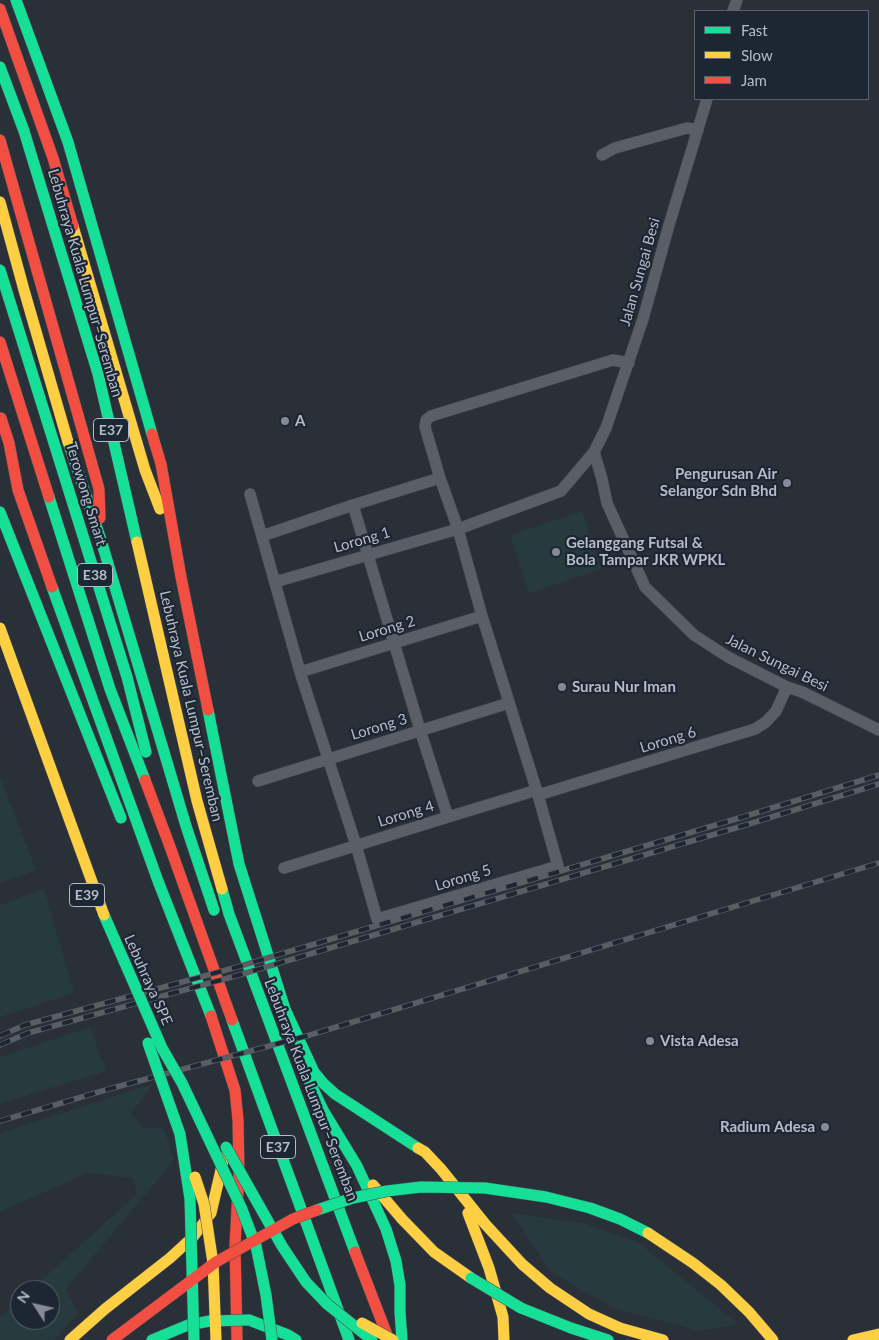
<!DOCTYPE html>
<meta charset="utf-8">
<style>
body{margin:0}
#map{position:relative;width:879px;height:1340px;overflow:hidden;background:#2a3038;font-family:Lato,sans-serif}
canvas{display:block}
.legend{position:absolute;left:694px;top:10px;width:175px;height:90px;box-sizing:border-box;background:#1d2633;border:1px solid #59626f;margin:0;padding:6px 9px;list-style:none;font-size:15px;color:#b4bcc9}
.legend li{display:flex;align-items:center;gap:10px;height:25px}
.legend b{width:25px;border:1px solid #59626f}
.north{position:absolute;left:10px;top:1280px;width:50px;height:50px;box-sizing:border-box;background:#1d2633;border:1px solid #59626f;border-radius:50%;rotate:305deg;font-size:14px;font-weight:700;line-height:20px;text-align:center;color:#b4bcc9}
.north::after{content:'';display:block;margin:auto;width:18px;height:22px;background:#848b96;clip-path:polygon(50% 0,100% 100%,50% 72%,0 100%)}
</style>
<div id="map">
<canvas width="879" height="1340"></canvas>
<ul class="legend">
<li><b style="height:6px;background:#16e098"></b>Fast</li>
<li><b style="height:6px;background:#ffcf43"></b>Slow</li>
<li><b style="height:6px;background:#f24e42"></b>Jam</li>
</ul>
<div class="north">N</div>
</div>
<script>
const ctx = document.querySelector('canvas').getContext('2d');
ctx.lineJoin = 'round';
function fill(path, color) {
  ctx.fillStyle = color;
  ctx.fill(path, 'evenodd');
}
function toPath(rows) {
  const path = new Path2D();
  for (const r of rows) {
    path.moveTo(r[0], r[1]);
    for (let i = 2; i < r.length; i += 2) path.lineTo(r[i], r[i + 1]);
  }
  return path;
}
function strokePath(path, color, width, dash) {
  ctx.strokeStyle = color;
  ctx.lineWidth = width;
  ctx.lineCap = dash ? 'butt' : 'round';
  ctx.setLineDash(dash || []);
  ctx.stroke(path);
}
function write(font, color, halo, rows, align = 'center') {
  ctx.font = font + ' Lato,sans-serif';
  ctx.lineWidth = 4.5;
  ctx.setLineDash([]);
  ctx.textBaseline = 'middle';
  ctx.strokeStyle = halo;
  ctx.fillStyle = color;
  for (const [text, x, y, turn = 0] of rows) {
    ctx.save();
    ctx.translate(x, y);
    ctx.rotate((+turn || 0) * Math.PI / 180);
    ctx.textAlign = isNaN(turn) ? turn : align;
    if (halo) ctx.strokeText(text, 0, 0);
    ctx.fillText(text, 0, 0);
    ctx.restore();
  }
}
const green = toPath([
 [582,511,601,569,529,593,510,535],
 [0,777,36,870,0,883],
 [44,889,74,993,0,1017,0,905],
 [90,1027,106,1071,0,1104,0,1057],
 [153,1084,131,1114,143,1128,163,1127,174,1160,66,1289,78,1314,54,1340,0,1340,0,1318,20,1300,20,1320,50,1320,50,1290,31,1290,137,1194,133,1178,87,1173,0,1212,0,1133],
 [512,1213,587,1224,639,1243,738,1324,699,1331,613,1308,551,1272]
]);
const street = toPath([
 [733,11,737,0],
 [602,155,615,148,687,128,698,130],
 [594,452,602,479,607,503,645,587,694,635,728,657,787,687,802,692,879,730],
 [250,494,300,672,356,845,377,919,558,866,538,795,482,616,458,529,440,478,425,427,426,420,431,416,613,360,629,363],
 [353,505,420,730,448,817],
 [262,536,353,505,440,478],
 [275,582,458,529,561,491,594,452,606,428,643,319,669,225,707,99],
 [300,672,482,616],
 [258,781,509,703],
 [538,795,755,729,766,722,776,711,787,687],
 [284,868,448,817,537,790]
]);
const fast = toPath([
 [16,0,68,142,152,434],
 [0,67,24,131,98,374,137,542],
 [0,270,127,677,146,752],
 [68,442,101,540,186,826,214,910],
 [49,497,110,689,145,780],
 [0,512,121,818],
 [52,587,158,881,211,1016],
 [208,710,239,864,285,1009,314,1072,323,1083,335,1094,418,1148],
 [222,889,229,914,355,1252],
 [232,1020,349,1340],
 [305,1072,323,1110,357,1166,386,1229,396,1261,400,1285,400,1312,402,1340],
 [521,1308,571,1328,608,1340],
 [249,1320,288,1335,296,1340],
 [152,1340,188,1325,210,1321]
]);
const slow = toPath([
 [0,202,24,290,68,442],
 [73,226,145,470,160,509],
 [137,542,197,801,222,889],
 [418,1148,425,1152,441,1169,486,1225,522,1264,550,1288,589,1314,620,1328,663,1340],
 [373,1185,402,1219,434,1252,471,1278],
 [468,1213,489,1268,503,1317,504,1340],
 [70,1340,105,1309,170,1258,193,1237,211,1213,224,1157],
 [853,1340,879,1334]
]);
const jam = toPath([
 [0,9,53,158,73,226],
 [0,140,99,489,100,518],
 [0,342,49,497],
 [1,418,9,443,18,490,52,587],
 [152,434,161,464,181,577,208,710],
 [145,780,169,844,232,1020],
 [211,1016,235,1090,238,1120,239,1172,235,1245,237,1340],
 [355,1252,389,1340]
]);
const rail = toPath([
 [0,1036,25,1025,237,967,746,816,879,775],
 [0,1045,28,1033,239,975,749,824,879,784],
 [0,1121,109,1089,310,1035,879,863]
]);
const fastBridge = toPath([
 [104,915,162,1048,182,1083,241,1207,256,1246,266,1295,272,1340],
 [148,1043,180,1134,190,1199,194,1340],
 [226,1147,282,1246,306,1282,327,1304,372,1340],
 [317,1210,353,1198,387,1191,421,1187,485,1188,546,1197,590,1208,620,1219,648,1233],
 [471,1278,521,1308],
 [210,1321,249,1320]
]);
const slowBridge = toPath([
 [0,628,104,915],
 [195,1177,204,1204,213,1263,216,1340],
 [648,1233,693,1263,721,1285,749,1312,773,1340],
 [362,1323,393,1340]
]);
const jamBridge = toPath([
 [112,1340,216,1262,293,1219,317,1210]
]);
const markers = [
 [285,421,5,"#848b96"],
 [787,483,5,"#848b96"],
 [556,552,5,"#848b96"],
 [562,687,5,"#848b96"],
 [650,1041,5,"#848b96"],
 [825,1127,5,"#848b96"]
];
const shields = [
 [111,430,35],
 [95,575,35],
 [87,895,35],
 [278,1147,35]
];
const shieldNames = [
 ["E37",111,430],
 ["E38",95,575],
 ["E39",87,895],
 ["E37",278,1147]
];
const streetNames = [
 ["Jalan Sungai Besi",640,272,-74],
 ["Lebuhraya Kuala Lumpur–Seremban",85,283,74],
 ["Terowong Smart",86,494,73],
 ["Lorong 1",362,540,-16],
 ["Lorong 2",387,629,-17],
 ["Jalan Sungai Besi",777,663,26],
 ["Lebuhraya Kuala Lumpur–Seremban",191,706,77],
 ["Lorong 3",379,727,-17],
 ["Lorong 6",668,740,-17],
 ["Lorong 4",406,814,-17],
 ["Lorong 5",463,878,-17],
 ["Lebuhraya SPE",148,980,66],
 ["Lebuhraya Kuala Lumpur–Seremban",311,1090,69]
];
const poiNames = [
 ["A",295,421],
 ["Pengurusan Air",777,474,"right"],
 ["Selangor Sdn Bhd",777,491,"right"],
 ["Gelanggang Futsal &",566,543],
 ["Bola Tampar JKR WPKL",566,560],
 ["Surau Nur Iman",572,687],
 ["Vista Adesa",660,1041],
 ["Radium Adesa",815,1127,"right"]
];
fill(green, '#273a3e');
strokePath(street, '#484c53', 12);
strokePath(fast, '#474c53', 12);
strokePath(slow, '#474c53', 12);
strokePath(jam, '#474c53', 12);
strokePath(street, '#5a5e66', 11);
strokePath(fast, '#16e098', 11);
strokePath(slow, '#ffcf43', 11);
strokePath(jam, '#f24e42', 11);
strokePath(rail, '#595d64', 5.5);
strokePath(rail, '#1d2633', 4, [11]);
strokePath(fastBridge, '#474c53', 12, []);
strokePath(slowBridge, '#474c53', 12, []);
strokePath(jamBridge, '#474c53', 12, []);
strokePath(fastBridge, '#16e098', 11);
strokePath(slowBridge, '#ffcf43', 11);
strokePath(jamBridge, '#f24e42', 11);
for (const [x, y, r, color] of markers) {
  const dot = new Path2D();
  dot.arc(x, y, r, 0, 2 * Math.PI);
  ctx.fillStyle = color;
  ctx.fill(dot);
  strokePath(dot, '#1d2633', 2);
}
for (const [x, y, w] of shields) {
  const box = new Path2D();
  box.roundRect(x - w / 2, y - 11.5, w, 23, 4);
  ctx.fillStyle = '#1d2633';
  ctx.fill(box);
  strokePath(box, '#b4bcc9', 1);
}
write('bold 14px', '#b4bcc9', null, shieldNames);
write('15px', '#b4bcc9', '#1d2633', streetNames);
write('bold 15px', '#b4bcc9', '#1d2633', poiNames, 'left');
</script>
